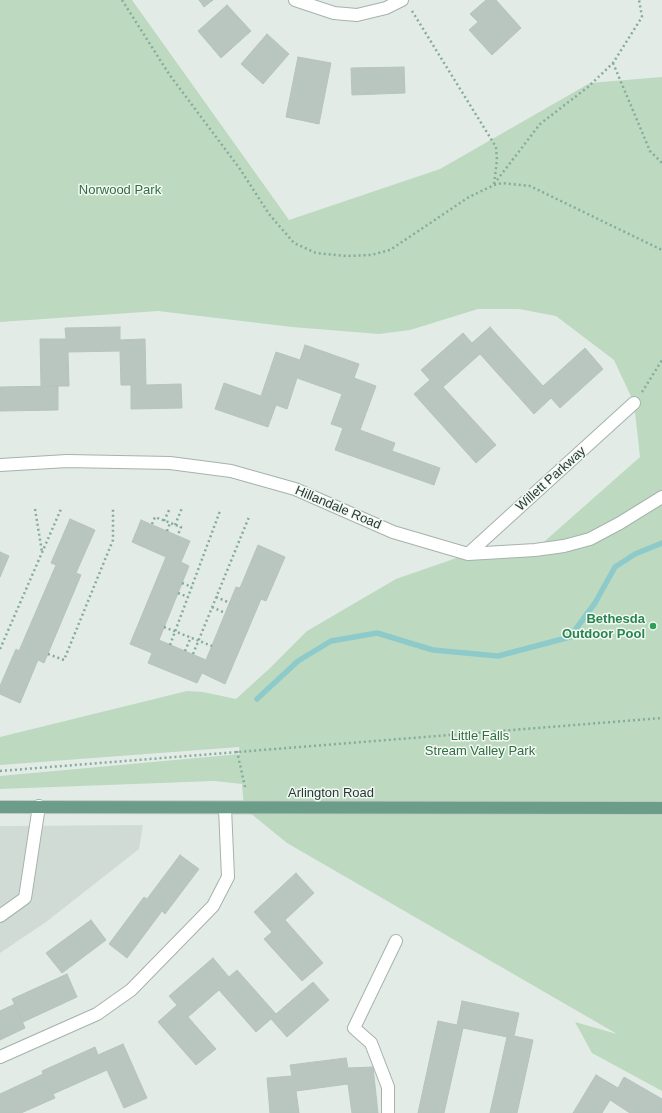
<!DOCTYPE html>
<style>
body{margin:0}
canvas{display:block;background:#e2ebe6}
</style>
<canvas width="662" height="1113"></canvas>
<script>
const ctx = document.querySelector('canvas').getContext('2d');
ctx.lineJoin = 'round';
function fill(path, color) {
  ctx.fillStyle = color;
  ctx.fill(path, 'evenodd');
}
function toPath(rows) {
  const path = new Path2D();
  for (const r of rows) {
    path.moveTo(r[0], r[1]);
    for (let i = 2; i < r.length; i += 2) path.lineTo(r[i], r[i + 1]);
  }
  return path;
}
function strokePath(path, color, width, dash) {
  ctx.strokeStyle = color;
  ctx.lineWidth = width;
  ctx.lineCap = dash ? 'butt' : 'round';
  ctx.setLineDash(dash || []);
  ctx.stroke(path);
}
function write(font, color, halo, rows, align = 'center') {
  ctx.font = font + ' Helvetica,sans-serif';
  ctx.lineWidth = 3;
  ctx.setLineDash([]);
  ctx.textBaseline = 'middle';
  ctx.strokeStyle = halo;
  ctx.fillStyle = color;
  for (const [text, x, y, turn = 0] of rows) {
    ctx.save();
    ctx.translate(x, y);
    ctx.rotate((+turn || 0) * Math.PI / 180);
    ctx.textAlign = isNaN(turn) ? turn : align;
    if (halo) ctx.strokeText(text, 0, 0);
    ctx.fillText(text, 0, 0);
    ctx.restore();
  }
}
const built = toPath([
 [143,825,139,849,46,922,0,953,0,826]
]);
const green = toPath([
 [0,0,132,0,289,220,440,169,590,83,662,77,662,1091,592,1053,575,1022,617,1034,287,843,244,808,242,784,214,781,0,789,0,776,240,754,239,747,0,765,0,737,187,691,203,692,236,699,269,669,307,631,396,579,468,554,537,548,640,457,634,403,614,360,556,316,519,309,478,309,410,330,379,334,292,327,158,311,0,322]
]);
const stream = toPath([
 [257,699,298,661,331,641,377,633,433,650,498,656,570,637,595,603,615,567,635,554,662,543]
]);
const building = toPath([
 [199,0,213,0,204,7,199,0],
 [486,0,496,0,521,28,492,55,469,30,478,22,470,14,486,0],
 [227,5,251,31,221,58,198,31,227,5],
 [267,34,289,54,263,84,241,64,267,34],
 [298,57,331,63,319,124,286,117,298,57],
 [404,67,405,93,352,95,351,68,404,67],
 [120,327,120,340,145,339,146,385,181,384,182,408,131,409,131,385,121,385,120,351,68,352,69,386,41,386,40,339,66,339,65,328,120,327],
 [490,327,543,386,585,348,603,369,560,408,551,398,534,414,480,354,443,387,496,445,476,463,414,394,430,380,421,370,463,333,472,343,490,327],
 [305,345,359,364,354,378,376,386,360,430,395,443,392,451,440,468,434,485,335,450,343,428,331,424,342,394,297,378,287,409,276,405,268,427,215,409,224,383,261,396,276,352,300,360,305,345],
 [58,386,58,410,0,411,0,387,58,386],
 [70,519,95,530,76,573,81,575,44,663,38,660,20,703,0,694,0,686,16,649,19,651,56,565,51,563,70,519],
 [141,520,190,541,181,562,189,566,159,640,206,660,236,587,240,588,258,545,285,557,266,601,261,599,225,684,202,673,197,683,148,663,152,653,130,644,166,557,132,542,141,520],
 [0,552,9,556,0,577,0,552],
 [180,855,199,869,165,914,162,911,127,958,109,944,144,897,147,899,180,855],
 [296,873,314,893,285,920,323,963,302,981,264,939,272,932,254,912,296,873],
 [91,920,106,940,62,973,46,953,91,920],
 [213,958,229,977,237,970,276,1014,313,982,329,1000,287,1037,271,1019,256,1032,219,990,188,1017,216,1049,196,1065,158,1022,177,1005,169,996,213,958],
 [67,974,77,997,23,1022,12,999,67,974],
 [462,1001,519,1013,514,1036,533,1040,517,1113,490,1113,507,1037,463,1028,444,1113,418,1113,438,1021,457,1025,462,1001],
 [15,1004,25,1028,0,1040,0,1011,15,1004],
 [123,1044,147,1098,124,1108,107,1070,53,1094,55,1098,21,1113,0,1113,0,1094,43,1074,42,1071,95,1047,98,1055,123,1044],
 [346,1058,348,1068,373,1067,378,1113,352,1113,348,1084,296,1091,299,1113,270,1113,267,1078,292,1076,290,1065,346,1058],
 [596,1075,618,1088,624,1077,662,1099,662,1113,630,1113,610,1100,602,1113,573,1113,596,1075]
]);
const path = toPath([
 [122,0,169,74,240,169,269,214,294,243,316,253,347,256,371,255,390,250,469,197,494,185,502,183,530,186,662,250],
 [412,11,496,147,497,160,494,184],
 [613,63,650,151,662,163],
 [494,184,540,124,588,87,613,63,642,17,639,0],
 [642,392,662,360],
 [35,509,42,552],
 [164,521,170,508],
 [152,524,155,517,181,527,178,535],
 [175,525,182,508],
 [167,531,170,523],
 [182,583,192,587],
 [178,593,188,597],
 [216,597,230,603],
 [212,607,225,613],
 [164,627,212,646],
 [170,645,220,511],
 [0,649,61,509],
 [185,651,191,637],
 [48,654,64,660,113,540,113,507],
 [193,654,249,517],
 [237,751,245,787],
 [0,771,662,718]
]);
const minor = toPath([
 [295,0,334,13,357,15,386,8,402,0],
 [0,465,67,461,170,463,231,471,295,489,393,532,468,554,535,550,564,546,590,539,620,523,662,497],
 [468,554,634,403],
 [0,916,25,898,39,806],
 [0,1057,97,1014,131,990,213,906,228,877,225,808],
 [388,1113,388,1087,371,1043,354,1028,396,941]
]);
const major = toPath([
 [0,807,662,808]
]);
const markers = [
 [653,626,4,"#2e9e5b"]
];
const parkNames = [
 ["Norwood Park",120,190],
 ["Little Falls",480,736],
 ["Stream Valley Park",480,751]
];
const streetNames = [
 ["Willett Parkway",551,479,-42],
 ["Hillandale Road",338,508,23],
 ["Arlington Road",331,793]
];
const leisureNames = [
 ["Bethesda",645,619],
 ["Outdoor Pool",645,634]
];
fill(built, '#d1dbd5');
fill(green, '#bddac1');
strokePath(stream, '#8fcacb', 5.5);
fill(building, '#b8c6bf');
strokePath(building, '#b5c4bc', 1);
strokePath(minor, '#a5b3ac', 14);
strokePath(major, '#c2c8c5', 14);
strokePath(path, '#85ac9b', 2.5, [2, 3]);
strokePath(minor, '#fff', 12);
strokePath(major, '#6b9d89', 12);
for (const [x, y, r, color] of markers) {
  const dot = new Path2D();
  dot.arc(x, y, r, 0, 2 * Math.PI);
  ctx.fillStyle = color;
  ctx.fill(dot);
  strokePath(dot, '#f3f8f4', 1.5);
}
write('13px', '#316e41', '#f3f8f4', parkNames);
write('13px', '#243b31', '#f3f8f4', streetNames);
write('bold 13px', '#27864d', '#f3f8f4', leisureNames, 'right');
</script>
